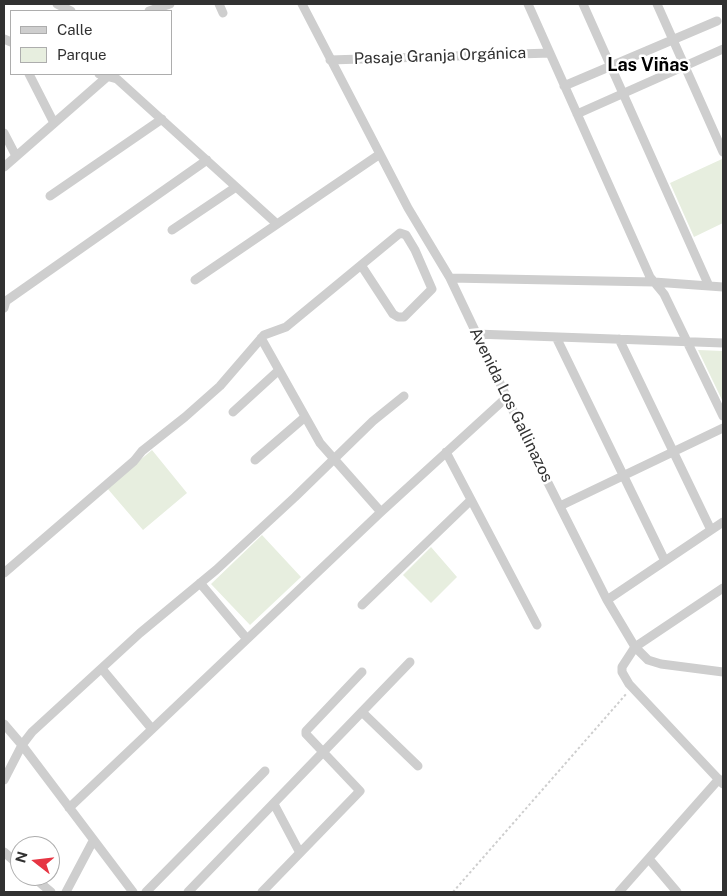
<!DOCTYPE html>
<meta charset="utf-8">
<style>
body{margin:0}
#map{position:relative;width:727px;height:896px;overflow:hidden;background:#fff;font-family:"Public Sans",sans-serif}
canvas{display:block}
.frame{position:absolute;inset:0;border:5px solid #313131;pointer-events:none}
.legend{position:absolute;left:10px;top:10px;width:162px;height:65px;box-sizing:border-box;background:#fff;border:1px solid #adadad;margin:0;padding:6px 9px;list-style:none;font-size:15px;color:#313131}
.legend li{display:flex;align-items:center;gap:10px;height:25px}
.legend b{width:25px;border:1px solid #adadad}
.north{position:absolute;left:10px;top:836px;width:50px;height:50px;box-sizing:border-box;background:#fff;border:1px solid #adadad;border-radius:50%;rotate:286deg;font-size:14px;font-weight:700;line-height:20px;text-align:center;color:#313131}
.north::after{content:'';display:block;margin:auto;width:18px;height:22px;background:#e63543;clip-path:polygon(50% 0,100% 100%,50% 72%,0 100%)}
</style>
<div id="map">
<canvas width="727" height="896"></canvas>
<div class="frame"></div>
<ul class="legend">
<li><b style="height:6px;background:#cecece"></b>Calle</li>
<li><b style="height:14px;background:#e7eedf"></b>Parque</li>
</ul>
<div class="north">N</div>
</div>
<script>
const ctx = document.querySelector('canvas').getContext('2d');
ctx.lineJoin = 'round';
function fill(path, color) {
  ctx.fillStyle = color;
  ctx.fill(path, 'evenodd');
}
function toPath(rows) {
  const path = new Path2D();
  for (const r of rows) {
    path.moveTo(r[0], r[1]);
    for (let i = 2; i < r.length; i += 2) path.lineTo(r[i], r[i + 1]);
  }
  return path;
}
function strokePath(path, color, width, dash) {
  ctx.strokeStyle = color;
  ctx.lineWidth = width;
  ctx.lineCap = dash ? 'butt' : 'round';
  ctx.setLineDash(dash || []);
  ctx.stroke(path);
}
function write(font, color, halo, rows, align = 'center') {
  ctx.font = font + ' "Public Sans",sans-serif';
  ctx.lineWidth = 5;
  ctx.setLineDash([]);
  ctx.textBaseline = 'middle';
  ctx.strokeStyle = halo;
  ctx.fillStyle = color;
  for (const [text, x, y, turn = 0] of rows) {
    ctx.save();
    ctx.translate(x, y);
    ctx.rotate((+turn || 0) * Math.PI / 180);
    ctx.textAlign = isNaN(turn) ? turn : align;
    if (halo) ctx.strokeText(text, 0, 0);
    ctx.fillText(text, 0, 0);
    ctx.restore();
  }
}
const green = toPath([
 [722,159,723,163,723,223,694,237,670,183],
 [698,350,723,351,723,402],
 [152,450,187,493,143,530,107,488],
 [262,535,301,577,250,625,211,584],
 [431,547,457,577,431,603,403,575]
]);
const path = toPath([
 [453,892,627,693]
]);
const minor = toPath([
 [57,4,71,11],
 [219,4,223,13],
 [302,4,408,208,450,278,536,459,607,600,635,647,622,667,622,672,629,684,723,784],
 [528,4,650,277,664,294,723,416],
 [583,4,709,286],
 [657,4,723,152],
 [149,11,170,4],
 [4,39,11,42],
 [330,60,550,53],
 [29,74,54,123],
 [99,74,117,79,277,224],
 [564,86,717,21],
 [577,114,723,49],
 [4,133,16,156],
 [4,167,108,76],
 [50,196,162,119],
 [172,230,236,187],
 [450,278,654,282,723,287],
 [195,280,380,154],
 [4,308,6,301,207,160],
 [476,334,723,343],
 [556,337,665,561],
 [261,338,320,443,381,512],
 [619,339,711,530],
 [233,412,279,370],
 [446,452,537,625],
 [255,460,305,417],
 [560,506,723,428],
 [4,573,134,461,142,451,185,417,220,386,264,335,286,327,400,233,406,235,415,250,432,289,404,317,398,317,393,314,361,265],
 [200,583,247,639],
 [723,588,635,647,648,660,661,664,723,672],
 [607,600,723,522],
 [362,605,471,500],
 [102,669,152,729],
 [362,712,418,766],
 [4,724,22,745,133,892],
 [4,780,22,745,32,732,140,633,216,570,295,497,373,421,404,396],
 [274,804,300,853],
 [69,808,381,512,507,397],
 [4,852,20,866],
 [649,859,677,892],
 [32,876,51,892],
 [66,892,93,841],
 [146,892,265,771],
 [188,892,410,662],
 [262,892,360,791,306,734,306,731,362,672],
 [619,892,719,779]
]);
const streetNames = [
 ["Pasaje Granja Orgánica",440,56,-2],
 ["Avenida Los Gallinazos",511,405,64]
];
const neighbourhoodNames = [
 ["Las Viñas",648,65]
];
fill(green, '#e7eedf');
strokePath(path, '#cecece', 2, [2.5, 2.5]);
strokePath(minor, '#cecece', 9);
write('16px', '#313131', '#fff', streetNames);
write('bold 18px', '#000', '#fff', neighbourhoodNames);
</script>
